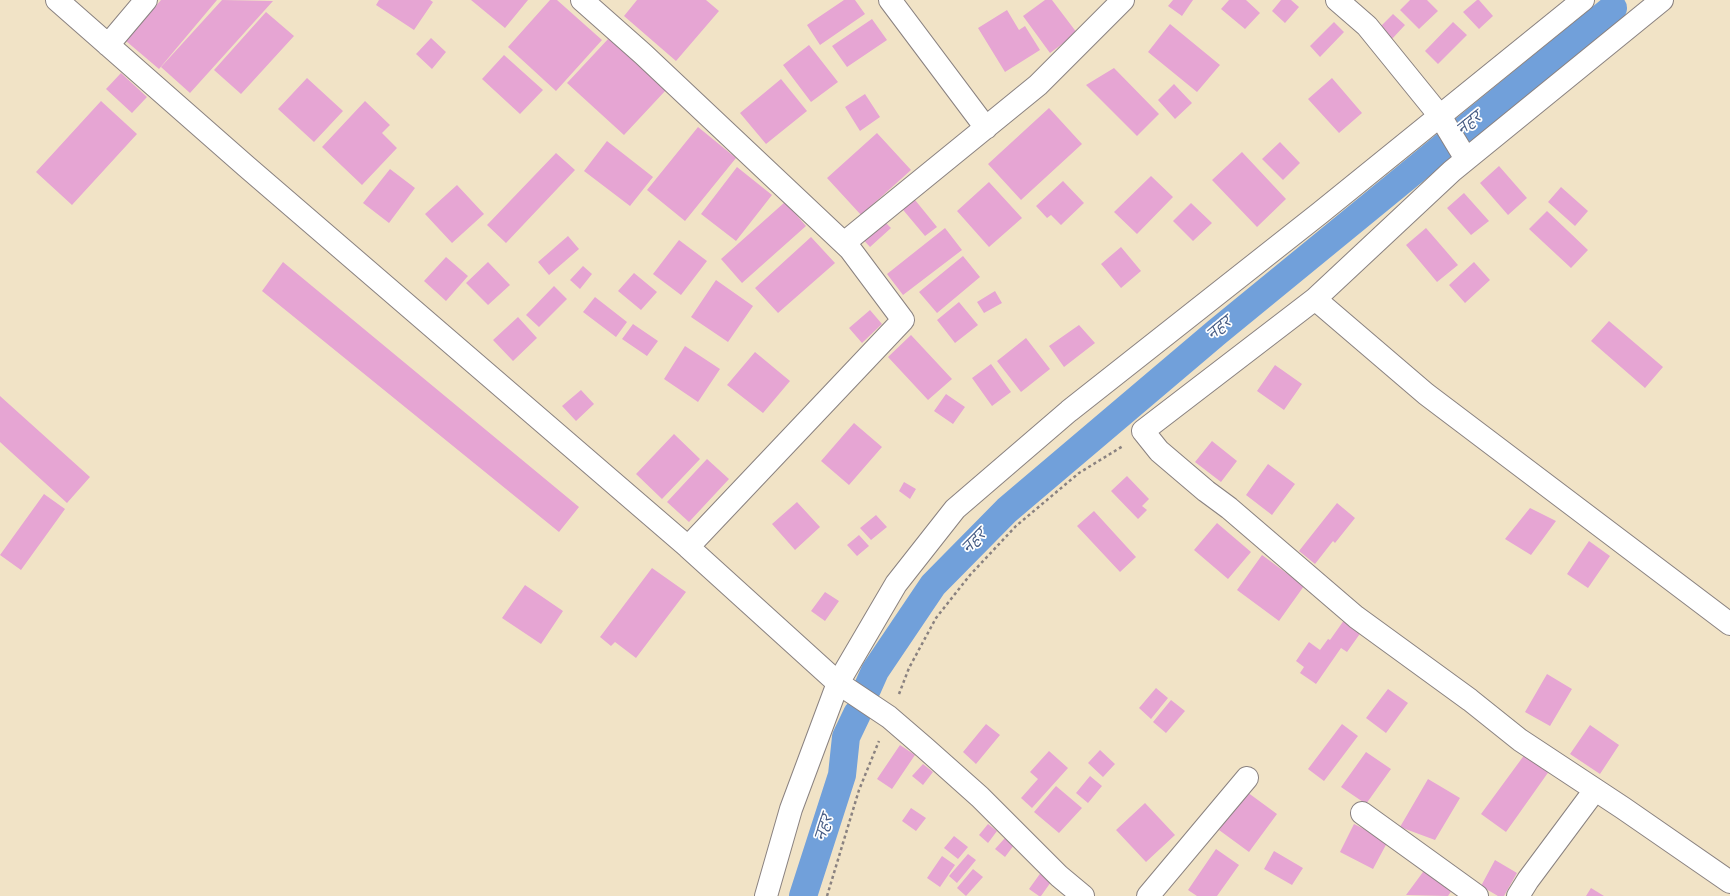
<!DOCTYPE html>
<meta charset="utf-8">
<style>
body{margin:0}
canvas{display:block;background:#f1e3c6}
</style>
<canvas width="1730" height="896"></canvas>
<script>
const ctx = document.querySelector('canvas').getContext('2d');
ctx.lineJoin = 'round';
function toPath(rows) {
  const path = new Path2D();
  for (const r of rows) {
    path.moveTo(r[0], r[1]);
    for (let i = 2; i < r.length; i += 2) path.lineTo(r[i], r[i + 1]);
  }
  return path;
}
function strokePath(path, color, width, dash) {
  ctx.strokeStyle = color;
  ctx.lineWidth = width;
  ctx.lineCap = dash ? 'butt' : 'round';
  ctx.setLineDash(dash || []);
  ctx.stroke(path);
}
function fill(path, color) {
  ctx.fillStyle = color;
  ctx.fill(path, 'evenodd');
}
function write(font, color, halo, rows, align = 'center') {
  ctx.font = font + ' Itim,"Playpen Sans Deva",sans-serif';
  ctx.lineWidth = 3.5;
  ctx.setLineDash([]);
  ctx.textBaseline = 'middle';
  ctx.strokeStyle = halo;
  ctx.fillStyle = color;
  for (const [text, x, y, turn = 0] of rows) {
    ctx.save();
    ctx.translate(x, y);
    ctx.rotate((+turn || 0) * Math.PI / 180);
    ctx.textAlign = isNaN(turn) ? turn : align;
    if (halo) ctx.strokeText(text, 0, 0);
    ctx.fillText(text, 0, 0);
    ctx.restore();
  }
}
const canal = toPath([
 [867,689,875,671,933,585,1007,510,1217,332,1613,8],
 [803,896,842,775,846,737,857,714]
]);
const building = toPath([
 [161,0,217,0,159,69,126,41],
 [222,0,273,1,190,93,161,67],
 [379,0,430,0,433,2,414,30,376,5],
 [471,0,528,0,505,28],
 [550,0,557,0,602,40,556,91,508,47],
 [637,0,706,0,719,11,676,61,624,16],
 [844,0,855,0,865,14,820,45,807,25],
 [1045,0,1052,0,1077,33,1050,53,1023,16],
 [1173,0,1193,0,1182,16,1168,6],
 [1229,0,1246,0,1260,13,1245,29,1221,9],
 [1281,0,1291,0,1299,7,1285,23,1272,11],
 [1410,0,1427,0,1438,11,1419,29,1400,10],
 [1477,0,1479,0,1493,16,1479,29,1463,12],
 [1007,10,1019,30,1025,26,1040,50,1005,72,978,28],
 [266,12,294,36,241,94,214,70],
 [1393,14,1405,25,1392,39,1380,27],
 [872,19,887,40,847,67,832,46],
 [1334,22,1344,32,1320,57,1310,46],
 [1453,22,1467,35,1438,64,1425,51],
 [1170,24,1220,65,1197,92,1148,52],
 [431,38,446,52,432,69,416,54],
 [609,38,666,90,624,135,567,83],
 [809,45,838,82,811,102,783,65],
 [504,55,543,90,520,114,482,79],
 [1114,68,1159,114,1137,136,1086,85],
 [121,73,147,97,132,113,106,89],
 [307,78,343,111,314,142,278,109],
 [1332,78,1362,113,1339,133,1308,99],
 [781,79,807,111,766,144,740,113],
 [1174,84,1192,103,1175,119,1158,100],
 [865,94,880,117,860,131,845,107],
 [101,101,137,134,72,205,36,172],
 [365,101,390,125,382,133,397,148,362,185,322,147],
 [1049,108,1082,144,1021,200,988,164],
 [698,127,736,158,685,221,647,190],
 [877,133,911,170,861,215,827,178],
 [607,141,653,177,630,206,584,171],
 [1280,142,1300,163,1283,180,1262,159],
 [1242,152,1286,199,1257,227,1212,180],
 [556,153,575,170,506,243,487,225],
 [1499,166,1527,198,1508,215,1480,183],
 [737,167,772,195,736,241,701,214],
 [390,169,415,188,389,223,363,203],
 [1151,176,1173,197,1137,234,1114,212],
 [1063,181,1084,203,1061,225,1051,215,1047,218,1036,206],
 [989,182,1022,218,989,247,957,211],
 [457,185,484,214,452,243,425,214],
 [1561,187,1588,211,1575,226,1548,202],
 [1464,193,1489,221,1471,235,1447,208],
 [911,195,937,227,925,236,899,205],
 [785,202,806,226,742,283,721,259],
 [1191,203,1212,223,1193,241,1173,221],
 [1547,211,1588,250,1571,268,1529,229],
 [879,216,891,228,870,247,859,235],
 [945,228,962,250,903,295,887,274],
 [1426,228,1458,265,1437,282,1406,245],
 [568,236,579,249,549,275,538,262],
 [811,237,835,263,778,313,755,288],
 [679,240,707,261,681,295,653,274],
 [1121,247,1141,271,1121,288,1101,264],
 [963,256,980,277,937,313,919,292],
 [446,257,468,276,446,301,424,281],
 [283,262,579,507,559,532,262,291],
 [488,262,510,285,488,305,466,283],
 [1474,262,1490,280,1465,303,1449,285],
 [583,266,592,274,580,289,570,280],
 [634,273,657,292,641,310,618,291],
 [716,280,753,306,728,342,691,317],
 [554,286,567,299,539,327,526,315],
 [995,291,1002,303,984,313,977,302],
 [595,297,627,322,616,337,583,312],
 [959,302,978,325,955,343,937,320],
 [870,310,882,324,862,343,849,328],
 [518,317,537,338,513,361,493,340],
 [1609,321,1663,367,1645,388,1591,341],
 [633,324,658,341,647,356,622,339],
 [1079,325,1095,343,1064,367,1049,346],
 [911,335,952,379,928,400,888,357],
 [1026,338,1050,369,1021,392,997,361],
 [685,346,720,369,698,402,664,379],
 [755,352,790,381,763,413,727,385],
 [991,364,1011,392,992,406,972,378],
 [1275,365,1302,384,1284,410,1257,391],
 [581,390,594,404,576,421,562,406],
 [946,394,965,407,953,424,934,411],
 [0,396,90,477,67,503,0,442],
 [854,423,882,447,849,485,821,461],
 [674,434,700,459,662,499,636,474],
 [1212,441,1237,461,1221,482,1195,462],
 [707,459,729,479,689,522,667,502],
 [1268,464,1295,484,1272,515,1246,495],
 [1127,476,1149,499,1142,506,1147,510,1138,519,1111,491],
 [904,482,916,489,910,499,899,491],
 [44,494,65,509,21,570,0,555],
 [797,502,820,527,795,550,772,524],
 [1337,503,1355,518,1335,543,1333,541,1315,564,1299,551],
 [1530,508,1556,521,1531,555,1505,539],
 [1094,511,1136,557,1120,572,1077,526],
 [876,515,887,527,871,540,860,528],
 [1217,523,1251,552,1228,579,1194,550],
 [859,535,869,546,857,556,847,545],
 [1589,541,1610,556,1588,588,1567,574],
 [1262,555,1304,586,1279,621,1237,590],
 [652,568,686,592,636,658,615,642,611,646,600,637],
 [525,585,563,611,541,644,502,618],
 [825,592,839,601,825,621,811,611],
 [1347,616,1364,628,1347,652,1341,648,1316,684,1300,673,1304,667,1296,661,1309,642,1320,650,1328,639,1330,640],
 [1547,674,1572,689,1550,726,1525,712],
 [1156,688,1168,698,1151,719,1139,708],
 [1388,689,1408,703,1386,733,1366,718],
 [1171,700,1185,711,1166,733,1153,722],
 [986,724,1000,735,976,764,963,752],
 [1342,724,1358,736,1324,781,1308,769],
 [1590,725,1619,745,1600,774,1570,754],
 [900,745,915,755,892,789,877,779],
 [1100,750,1115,764,1103,777,1088,763],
 [1528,750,1552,767,1506,832,1481,814],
 [1049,751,1068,768,1032,808,1021,798,1038,779,1030,772],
 [1366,752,1391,769,1366,804,1341,787],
 [923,764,933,772,923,785,912,776],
 [1090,776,1102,786,1088,803,1076,793],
 [1428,779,1460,798,1435,840,1400,827],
 [1056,786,1082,808,1059,833,1034,812],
 [1247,792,1277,814,1249,852,1219,830],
 [1145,803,1175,835,1146,862,1116,830],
 [911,808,926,818,916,831,902,821],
 [988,824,997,831,988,843,979,835],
 [1354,824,1388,841,1373,869,1340,852],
 [954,836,968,847,958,859,944,848],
 [1005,838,1014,845,1005,857,995,849],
 [1216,849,1239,865,1217,896,1197,896,1188,890],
 [1274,851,1303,868,1292,885,1264,869],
 [968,854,976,860,957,883,949,876],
 [942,856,955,865,940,887,927,878],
 [1495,860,1517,873,1504,896,1498,896,1481,886],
 [1426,868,1454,887,1448,896,1406,895],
 [973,869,983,877,966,896,957,888],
 [1042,871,1053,879,1041,896,1039,896,1029,889],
 [1591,888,1604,896,1586,896]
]);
const path = toPath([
 [899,694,909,668,936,618,970,575,1016,526,1079,473,1123,446],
 [827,896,859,790,879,741]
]);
const minor = toPath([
 [57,0,247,167,688,547,838,683,889,717,925,748,980,797,1059,876,1083,896],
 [582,0,643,54,850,249,903,320,688,547],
 [890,0,986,128],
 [1337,0,1367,26,1440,116,1466,159],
 [1662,0,1452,171,1315,299,1143,431,1159,451,1206,491,1229,508,1356,617,1470,700,1520,740,1623,808,1730,882],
 [108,45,146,0],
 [844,243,1038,85,1123,0],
 [1315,299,1426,394,1730,624],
 [1362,813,1477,896],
 [1148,896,1247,778],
 [1518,896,1528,880,1595,790]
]);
const tertiary = toPath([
 [766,896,791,809,838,683,896,584,955,509,1069,411,1320,213,1583,0]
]);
const waterNames = [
 ["नहर",1470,124,-39],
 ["नहर",1220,329,-40],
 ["नहर",975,542,-45],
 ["नहर",825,828,-72]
];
strokePath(canal, '#71a0da', 28);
fill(building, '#e6a5d3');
strokePath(minor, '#8a8280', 24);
strokePath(tertiary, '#8a8280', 24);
strokePath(path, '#8a8280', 2.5, [3, 3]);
strokePath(minor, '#fff', 22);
strokePath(tertiary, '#fff', 22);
write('italic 14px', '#465b83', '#fff', waterNames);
</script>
